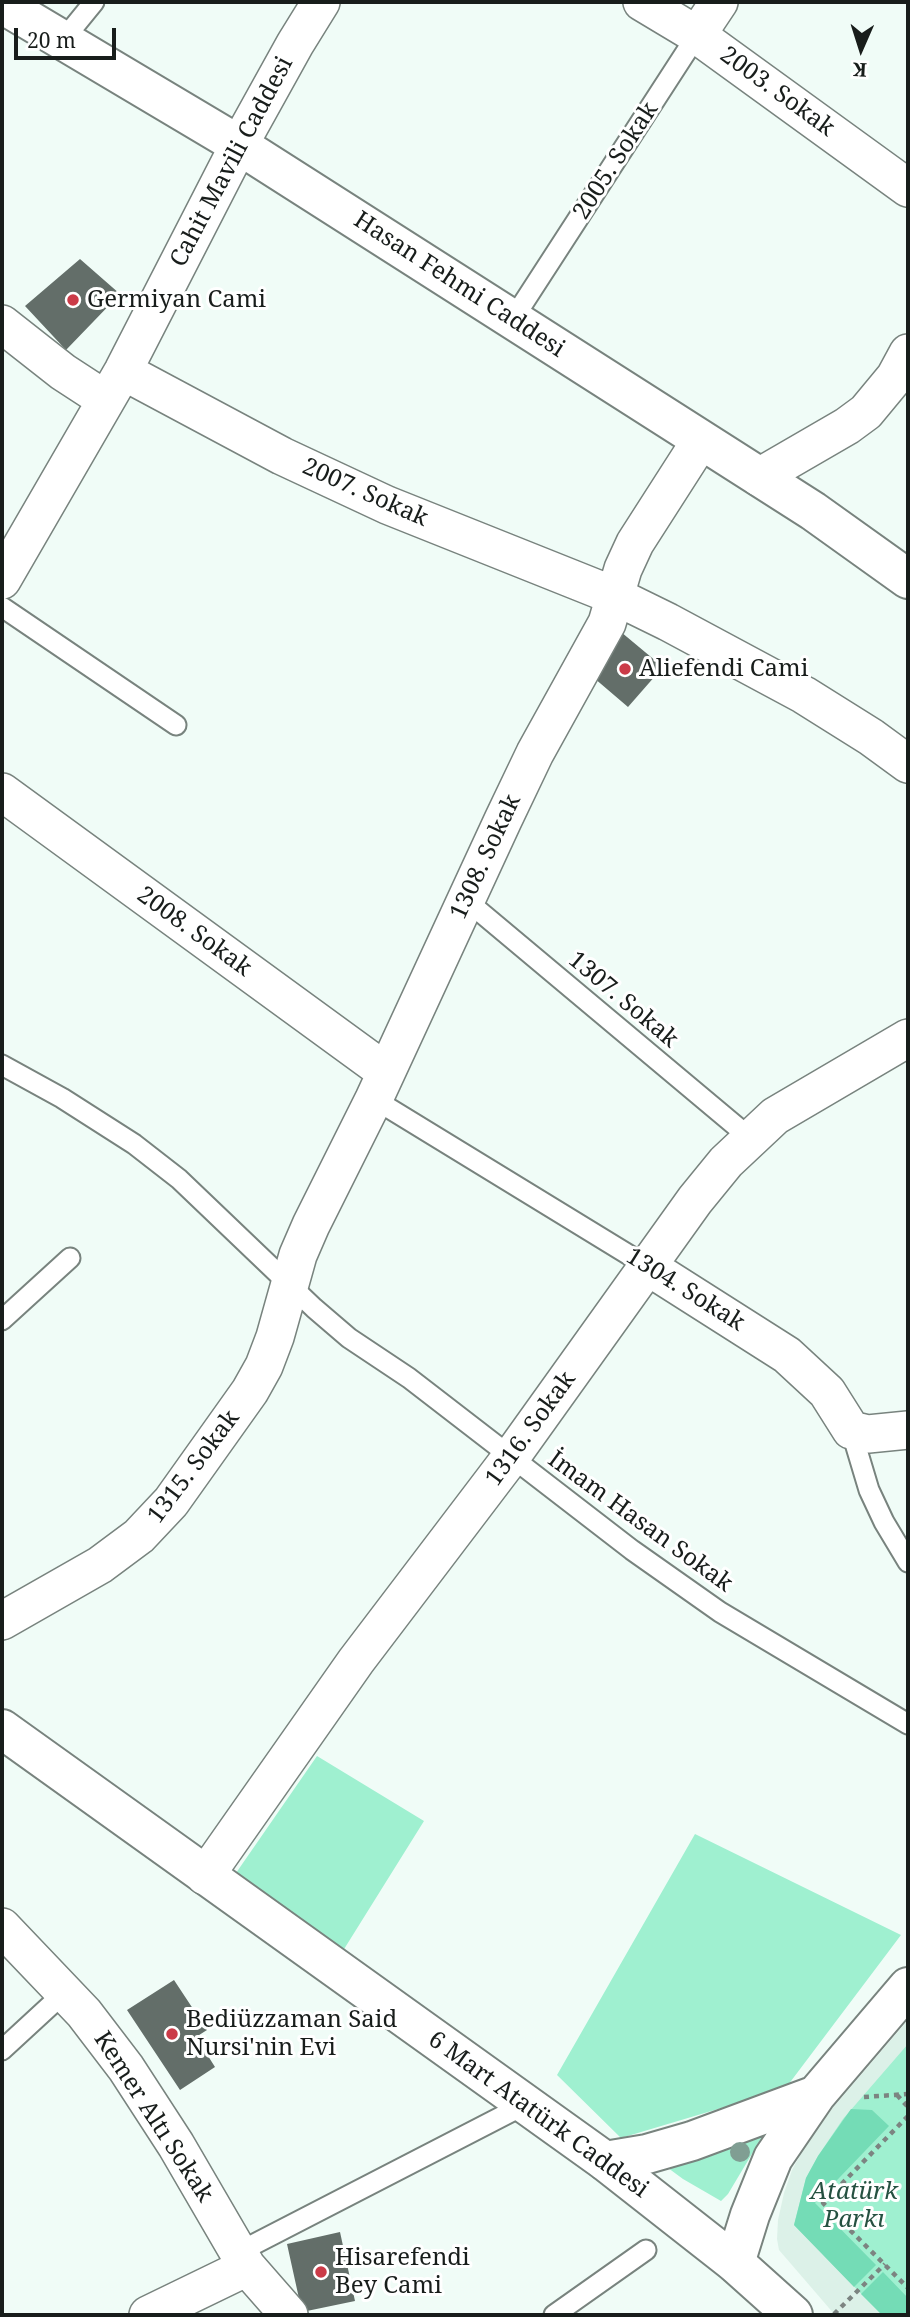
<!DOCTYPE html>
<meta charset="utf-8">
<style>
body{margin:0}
#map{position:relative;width:910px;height:2317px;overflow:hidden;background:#f0fcf7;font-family:"Noto Serif",serif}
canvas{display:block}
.frame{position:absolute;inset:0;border:4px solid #181d1b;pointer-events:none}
.north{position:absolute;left:826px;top:14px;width:70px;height:70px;-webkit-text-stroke:5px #fff;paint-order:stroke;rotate:183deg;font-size:19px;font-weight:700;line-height:28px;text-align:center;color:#181d1b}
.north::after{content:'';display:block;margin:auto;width:24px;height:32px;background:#181d1b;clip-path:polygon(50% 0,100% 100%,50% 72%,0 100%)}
.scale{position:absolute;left:14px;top:28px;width:102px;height:32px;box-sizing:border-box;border:4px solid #181d1b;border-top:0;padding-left:9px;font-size:21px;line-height:24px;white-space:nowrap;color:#181d1b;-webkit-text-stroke:5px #fff;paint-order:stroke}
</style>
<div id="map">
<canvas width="910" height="2317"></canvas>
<div class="frame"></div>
<div class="north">K</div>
<div class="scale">20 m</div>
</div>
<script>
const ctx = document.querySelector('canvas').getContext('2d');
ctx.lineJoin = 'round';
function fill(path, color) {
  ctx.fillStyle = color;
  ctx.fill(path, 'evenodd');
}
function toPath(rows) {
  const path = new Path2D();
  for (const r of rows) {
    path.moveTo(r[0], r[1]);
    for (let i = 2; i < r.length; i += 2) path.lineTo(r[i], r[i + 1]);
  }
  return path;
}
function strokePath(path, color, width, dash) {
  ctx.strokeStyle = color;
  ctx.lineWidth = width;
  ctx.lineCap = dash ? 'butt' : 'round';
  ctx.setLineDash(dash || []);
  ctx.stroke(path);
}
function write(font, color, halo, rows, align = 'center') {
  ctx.font = font + ' "Noto Serif",serif';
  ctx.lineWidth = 6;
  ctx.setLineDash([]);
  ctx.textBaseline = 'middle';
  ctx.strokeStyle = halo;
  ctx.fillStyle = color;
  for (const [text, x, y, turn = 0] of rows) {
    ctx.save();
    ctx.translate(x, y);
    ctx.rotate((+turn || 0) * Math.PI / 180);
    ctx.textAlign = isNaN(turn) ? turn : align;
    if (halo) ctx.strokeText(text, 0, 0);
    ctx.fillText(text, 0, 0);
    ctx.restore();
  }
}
const built = toPath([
 [908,2020,908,2315,835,2315,779,2250,777,2239,778,2220,784,2193,792,2170,804,2148,831,2110]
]);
const green = toPath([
 [317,1756,424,1821,336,1962,227,1886],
 [695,1834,901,1935,785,2089,621,2138,557,2075],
 [908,2044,908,2315,882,2315,794,2225,806,2178,818,2156,843,2119],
 [765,2132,728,2194,721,2201,683,2179,664,2165]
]);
const forest = toPath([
 [851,2109,872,2110,889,2126,815,2203,876,2265,854,2287,794,2225,806,2178,818,2156],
 [883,2272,908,2298,908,2315,882,2315,861,2294]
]);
const building = toPath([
 [80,259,120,294,66,350,25,306],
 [621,632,663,667,628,707,587,672],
 [174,1980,207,2030,196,2037,215,2067,180,2090,127,2010],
 [340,2232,355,2301,302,2312,287,2244]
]);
const path = toPath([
 [897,2095,908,2107],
 [864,2097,908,2094],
 [908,2116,823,2203,908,2288],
 [834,2314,885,2264]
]);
const service = toPath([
 [63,40,94,2],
 [513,319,697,35],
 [2,607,176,725],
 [466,900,749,1137],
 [2,1065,62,1098,134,1144,179,1179,314,1308,349,1338,409,1378,632,1550,720,1612,908,1724],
 [374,1099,647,1266],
 [2,1320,70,1258],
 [851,1430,869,1490,884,1522,908,1562],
 [2,2050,65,1992],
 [239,2252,526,2104],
 [554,2315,646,2250]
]);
const minor = toPath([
 [642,2,697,35,908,188],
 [697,35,719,2],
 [2,324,63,372,106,400],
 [123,371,282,456,387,505,615,596,668,622,804,695,871,737,908,764],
 [759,477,847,426,866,412,895,377,908,353],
 [2,580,123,371,239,145,295,44,321,2],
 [2,792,386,1072],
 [647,1266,787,1355,827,1392,851,1430,868,1434,908,1430],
 [2,1621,100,1565,139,1536,171,1502,250,1391,264,1366,275,1337,298,1255,311,1225,374,1099,503,820,535,753,607,623,623,569,635,543,701,440],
 [205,1876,356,1661,511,1457,695,1200,726,1162,775,1116,908,1038],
 [2,1927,84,2013,126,2068,176,2145,247,2267,289,2315],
 [148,2315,247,2267]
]);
const tertiary = toPath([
 [605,2161,647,2154,692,2141,816,2095],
 [735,2263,750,2215,773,2158,816,2095,908,1987]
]);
const primary = toPath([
 [2,4,239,145,813,511,908,579],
 [2,1729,605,2161,735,2263,793,2315]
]);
const trees = [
 [740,2152]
];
const markers = [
 [73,300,7,"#cb3b48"],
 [625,669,7,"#cb3b48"],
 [172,2034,7,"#cb3b48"],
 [321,2272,7,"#cb3b48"]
];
const streetNames = [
 ["2003. Sokak",777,92,36],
 ["2005. Sokak",616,161,-57],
 ["Cahit Mavili Caddesi",232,162,-62],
 ["Hasan Fehmi Caddesi",459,285,33],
 ["2007. Sokak",365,493,24],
 ["1308. Sokak",486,857,-65],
 ["2008. Sokak",194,932,36],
 ["1307. Sokak",623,1000,40],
 ["1304. Sokak",685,1290,32],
 ["1316. Sokak",531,1429,-54],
 ["1315. Sokak",194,1467,-53],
 ["İmam Hasan Sokak",640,1522,36],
 ["6 Mart Atatürk Caddesi",538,2115,36],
 ["Kemer Altı Sokak",153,2117,57]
];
const poiNames = [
 ["Germiyan Cami",87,300],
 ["Aliefendi Cami",639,669],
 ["Bediüzzaman Said",186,2020],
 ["Nursi'nin Evi",186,2048],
 ["Hisarefendi",335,2258],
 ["Bey Cami",335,2286]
];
const parkNames = [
 ["Atatürk",854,2192],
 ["Parkı",854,2220]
];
fill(built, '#dcf1e8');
fill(green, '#9ff0d0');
fill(forest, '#74dcb6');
fill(building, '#636e69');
strokePath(service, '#78837e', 23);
strokePath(minor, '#78837e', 40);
strokePath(tertiary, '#78837e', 42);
strokePath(primary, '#78837e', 42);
strokePath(path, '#7c8481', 4.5, [5, 5]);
strokePath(service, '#fff', 19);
strokePath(minor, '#fff', 37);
strokePath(tertiary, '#fff', 38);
strokePath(primary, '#fff', 38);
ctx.fillStyle = '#809e93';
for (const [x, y] of trees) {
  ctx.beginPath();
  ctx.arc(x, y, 10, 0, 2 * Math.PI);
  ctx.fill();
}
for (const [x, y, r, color] of markers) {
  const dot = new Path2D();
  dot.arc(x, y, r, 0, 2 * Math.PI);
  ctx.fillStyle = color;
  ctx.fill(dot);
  strokePath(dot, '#fff', 2.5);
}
write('24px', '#181d1b', '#fff', streetNames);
write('24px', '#181d1b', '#fff', poiNames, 'left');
write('italic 24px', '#255141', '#fff', parkNames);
</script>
